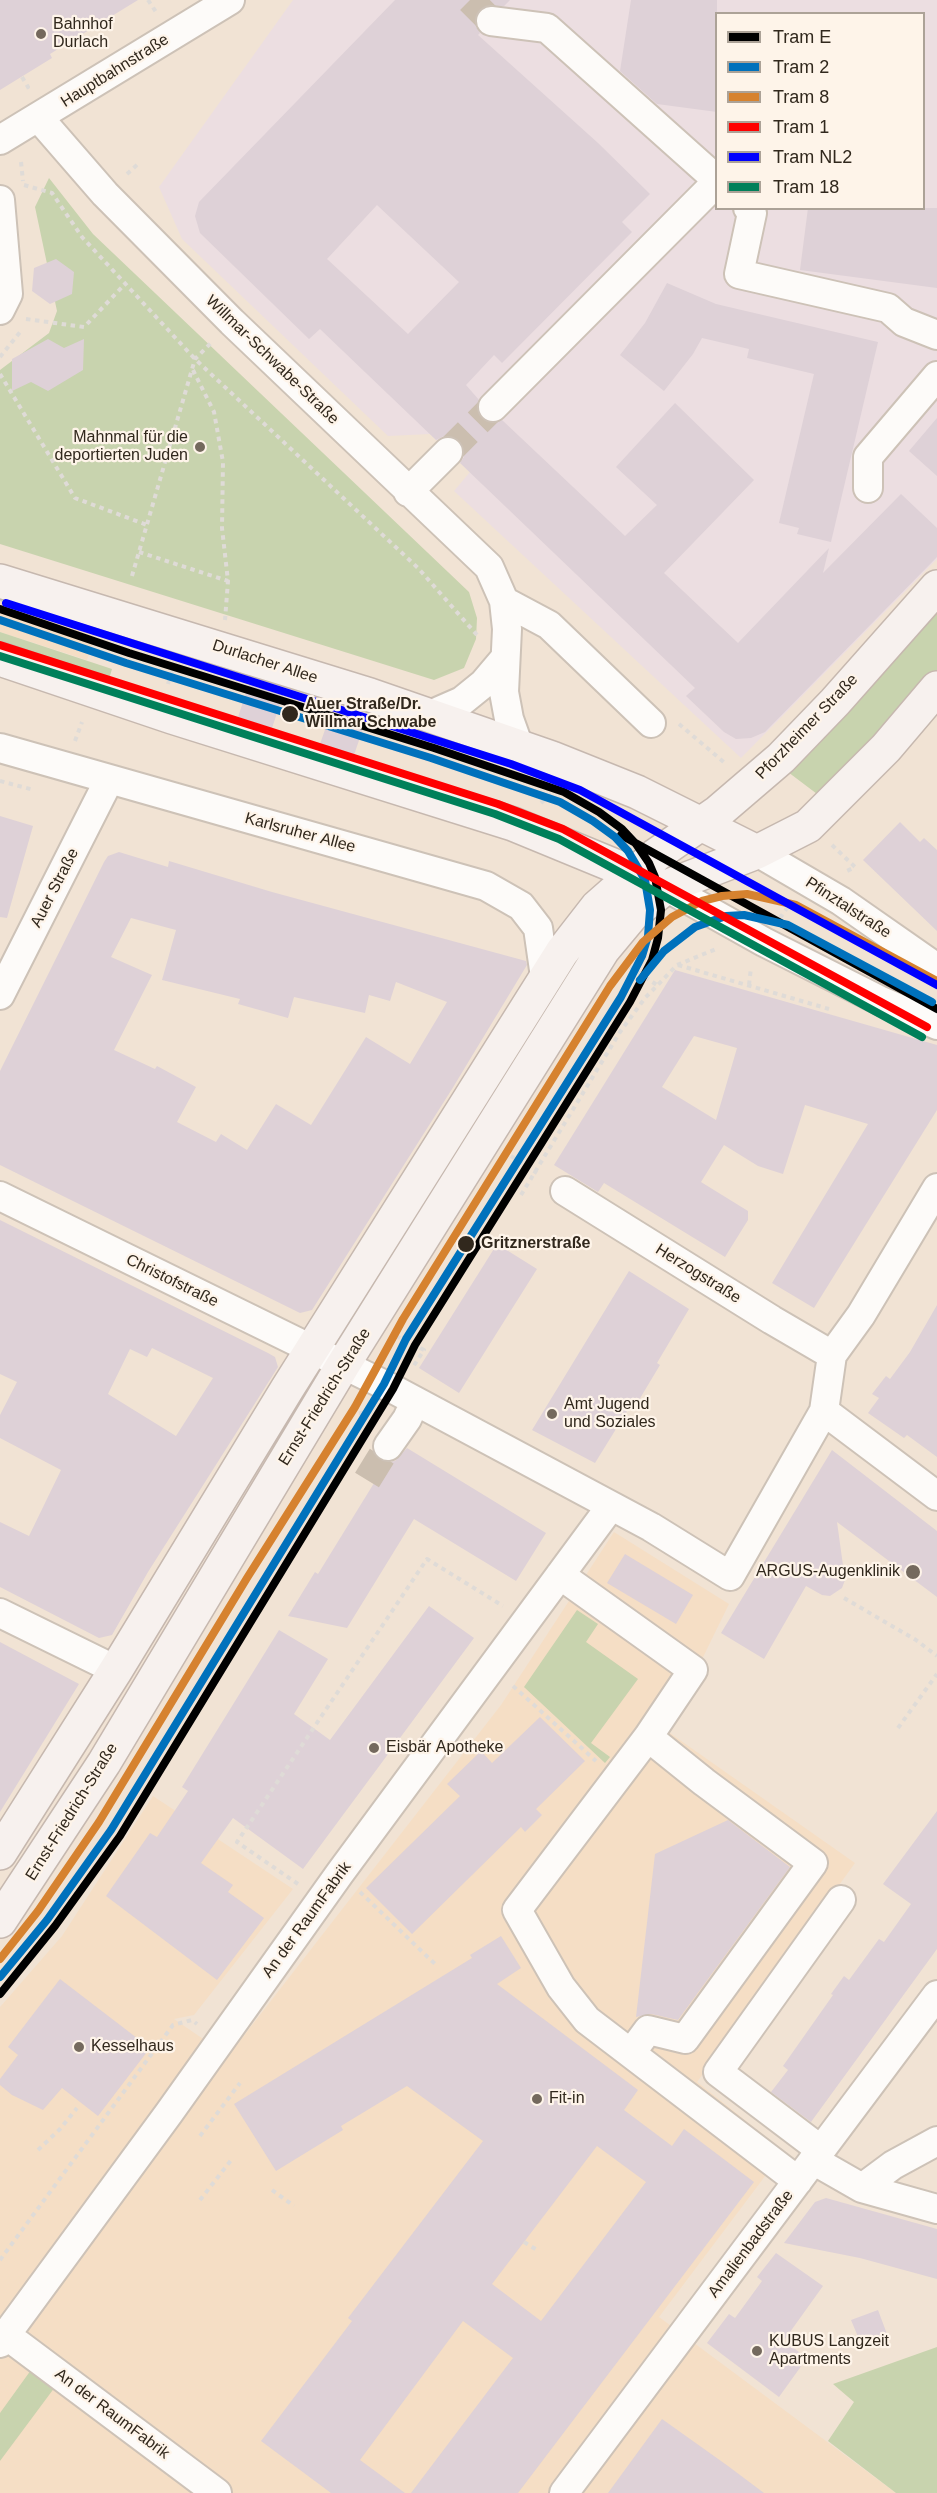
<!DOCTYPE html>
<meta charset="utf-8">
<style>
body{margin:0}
#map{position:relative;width:937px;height:2493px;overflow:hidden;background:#f1e3d4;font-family:Helvetica,sans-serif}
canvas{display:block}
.legend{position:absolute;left:715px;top:12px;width:210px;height:198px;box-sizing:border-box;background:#fef4e9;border:2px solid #aca297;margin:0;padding:8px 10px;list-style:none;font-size:18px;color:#31281d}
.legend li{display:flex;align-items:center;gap:12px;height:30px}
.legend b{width:30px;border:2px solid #aca297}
</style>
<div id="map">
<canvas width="937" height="2493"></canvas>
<ul class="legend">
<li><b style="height:8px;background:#000"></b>Tram E</li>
<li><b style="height:8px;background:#0071bc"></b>Tram 2</li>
<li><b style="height:8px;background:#d6822f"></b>Tram 8</li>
<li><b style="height:8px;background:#f00"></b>Tram 1</li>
<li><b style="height:8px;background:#00f"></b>Tram NL2</li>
<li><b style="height:8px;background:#00805a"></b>Tram 18</li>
</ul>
</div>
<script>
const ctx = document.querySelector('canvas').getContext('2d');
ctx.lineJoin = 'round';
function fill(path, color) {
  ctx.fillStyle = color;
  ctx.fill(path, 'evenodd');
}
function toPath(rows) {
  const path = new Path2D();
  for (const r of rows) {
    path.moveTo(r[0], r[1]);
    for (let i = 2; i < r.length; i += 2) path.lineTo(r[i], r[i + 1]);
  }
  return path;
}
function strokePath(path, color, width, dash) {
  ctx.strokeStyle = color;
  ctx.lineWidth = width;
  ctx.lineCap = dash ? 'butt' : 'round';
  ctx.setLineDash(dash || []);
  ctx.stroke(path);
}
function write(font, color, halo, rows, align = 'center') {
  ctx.font = font + ' Helvetica,sans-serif';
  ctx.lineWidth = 4.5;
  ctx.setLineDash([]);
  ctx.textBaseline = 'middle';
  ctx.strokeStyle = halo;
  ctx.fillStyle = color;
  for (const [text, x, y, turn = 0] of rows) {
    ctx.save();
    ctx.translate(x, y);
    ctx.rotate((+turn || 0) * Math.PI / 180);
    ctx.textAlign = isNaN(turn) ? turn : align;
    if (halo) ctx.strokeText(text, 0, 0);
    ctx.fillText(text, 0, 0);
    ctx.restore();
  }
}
const built = toPath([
 [0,601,96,633,87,660,0,632],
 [614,1532,729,1604,667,1731,855,1863,697,2082,784,2151,659,2317,896,2493,0,2493,0,2007,62,1936,153,1796,293,1889,194,2015,174,2019,228,2056,501,1705]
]);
const industrial = toPath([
 [293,0,937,0,937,559,741,758,454,491,470,472,430,434,388,436,182,239,159,187],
 [716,14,924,14,924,208,716,208]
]);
const green = toPath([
 [49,178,93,234,469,592,477,618,476,639,464,668,434,680,0,544,0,370,49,333,57,311,35,207],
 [0,594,125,628,121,641,0,601],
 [937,595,937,677,825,800,784,769],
 [0,632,112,669,109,679,0,643],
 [577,1610,598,1624,586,1642,638,1679,591,1743,610,1757,605,1763,524,1687],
 [937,2347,937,2493,896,2493,828,2441,854,2402,833,2384],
 [31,2370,55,2387,0,2461,0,2413]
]);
const building = toPath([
 [0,0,138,0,50,54,52,58,0,90],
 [395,0,510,0,504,6,485,6,478,11,475,20,476,27,480,33,478,35,598,143,650,194,622,222,632,232,502,363,494,355,466,385,479,400,477,411,482,419,489,423,502,420,625,536,657,505,616,467,675,403,754,480,664,573,738,643,829,548,823,573,901,494,937,528,937,557,765,732,751,738,736,739,724,732,686,696,695,688,460,463,464,457,464,448,459,440,453,436,444,436,436,440,320,329,309,339,200,233,195,216,199,202],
 [377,205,459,282,408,334,327,259],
 [631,0,717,0,717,112,657,104,620,71],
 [808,208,937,208,937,288,800,270],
 [56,259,74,272,72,294,50,304,32,291,34,268],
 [667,283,716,304,878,342,831,542,797,534,799,528,779,523,814,374,747,358,749,349,702,338,693,354,664,391,620,355,645,323],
 [48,339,64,348,84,339,83,370,48,391,31,382,12,391,12,359],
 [937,418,937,476,909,451],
 [251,678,285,689,272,728,238,717],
 [334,704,368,714,354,755,320,744],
 [0,816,33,826,7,918,0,917],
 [900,822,920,842,924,838,937,850,937,931,863,860],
 [119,852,168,867,169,861,272,892,526,961,527,965,452,1089,312,1310,300,1313,0,1165,0,1071,104,862,108,856],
 [131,918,176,930,162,980,240,999,238,1004,288,1018,294,997,365,1013,369,995,390,1001,396,982,447,1002,410,1064,366,1037,311,1125,276,1104,247,1150,221,1134,216,1142,177,1122,196,1087,157,1066,155,1069,114,1050,152,975,111,957],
 [675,970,937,1045,937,1110,814,1308,772,1283,868,1124,805,1105,783,1174,758,1166,724,1145,701,1182,748,1211,748,1220,725,1257,604,1183,598,1192,554,1165],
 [694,1036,737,1048,716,1120,662,1087],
 [0,1220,268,1353,275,1357,278,1367,148,1572,112,1635,99,1638,0,1587,0,1522,29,1536,61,1470,0,1438,0,1415,17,1382,0,1374],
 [152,1348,213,1378,176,1436,108,1394,130,1349,147,1357],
 [497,1244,537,1269,459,1393,419,1368],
 [629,1271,689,1309,657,1363,660,1365,633,1410,629,1408,595,1463,532,1430],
 [937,1305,937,1457,907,1435,904,1438,868,1413,879,1398,872,1394,886,1376,890,1379,910,1352],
 [407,1448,546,1533,516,1581,414,1519,347,1628,288,1616,315,1572,318,1574,387,1462,395,1461],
 [832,1450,937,1531,937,1597,837,1522,845,1580,842,1588,830,1596,822,1595,806,1586,764,1659,721,1633],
 [625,1554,693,1595,676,1624,607,1583],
 [429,1606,474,1638,303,1869,233,1818,201,1863,233,1885,228,1892,264,1918,217,1980,106,1896,150,1833,157,1837,188,1791,182,1787,279,1630,328,1659,294,1714,330,1740],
 [0,1642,79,1684,0,1812],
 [540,1717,585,1761,536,1809,542,1815,525,1832,521,1827,412,1934,366,1888,460,1796,447,1784,481,1751,492,1763],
 [937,1811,937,1949,811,2122,771,2092,788,2070,783,2066,833,1995,831,1994,844,1976,849,1980,879,1939,884,1942,911,1904,883,1884],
 [728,1820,790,1867,678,2020,651,2014,636,2017,655,1854],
 [501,1936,521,1968,497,1984,638,2090,624,2110,672,2146,684,2129,754,2182,518,2493,411,2493,513,2358,463,2321,360,2460,405,2493,331,2493,261,2441,352,2321,348,2318,483,2141,407,2086,341,2126,343,2130,276,2171,234,2104,472,1958,470,1955],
 [597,2146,646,2182,541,2321,492,2284],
 [60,1979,150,2048,98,2116,62,2088,43,2110,12,2095,0,2085,0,2079,18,2055,8,2047],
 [826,2198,937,2229,937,2279,860,2258,784,2243,815,2202],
 [776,2253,823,2286,780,2346,787,2343,807,2358,779,2397,707,2343,729,2314,735,2318,762,2281,757,2277],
 [878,2310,887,2334,861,2344,851,2320],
 [662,2419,728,2466,764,2493,608,2493]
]);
const minorTunnel = toPath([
 [470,0,491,21],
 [448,452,493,407],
 [367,1480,388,1446]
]);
const path = toPath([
 [148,0,156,12],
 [22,77,28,87,25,88],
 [21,162,23,181],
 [127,174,139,163],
 [24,185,52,193,82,237,195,359,418,568,477,635],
 [26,319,84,327,126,283],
 [0,357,20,332],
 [193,370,214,412,223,462,222,528,228,581,225,620],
 [0,374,75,498,147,525],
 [139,552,228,581],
 [132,576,195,359,213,341],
 [168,684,174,665],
 [679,724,726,764],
 [75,741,82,722],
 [0,781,34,790],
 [541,803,553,792],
 [832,845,855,867,847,871],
 [780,918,789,905],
 [678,965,829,1009],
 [630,967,657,985],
 [749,985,751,968],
 [511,1156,537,1173],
 [521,1195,620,1032,645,998,677,965,716,949],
 [396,1336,424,1350,413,1367],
 [350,1415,372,1411],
 [844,1598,916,1640,937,1656],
 [513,1686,596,1761],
 [898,1728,937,1674],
 [298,1884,237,1842,427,1559,503,1606],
 [360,1892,435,1964],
 [200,2136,240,2083],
 [38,2150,60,2129,77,2108],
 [272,2190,294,2206],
 [200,2200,232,2159],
 [524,2242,537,2250],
 [0,2260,173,2025,192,2020,197,2024]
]);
const minor = toPath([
 [491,21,547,28,716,179],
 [39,118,105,194,232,322,489,567,504,601,507,629,504,692,509,719,519,747],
 [0,140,230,0],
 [0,200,8,294,0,310],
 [748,208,752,213,739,274,888,308,904,322,937,335],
 [493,407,716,183],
 [868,488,868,457,937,376],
 [408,492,448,452],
 [504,601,549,625,651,723],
 [430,715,462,701,483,684,505,658],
 [0,748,486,886,521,906,538,928,545,977],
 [757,852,841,901,937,968],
 [666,887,764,942,879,1000,937,1025],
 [0,995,109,780],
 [565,1191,772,1320,832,1355],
 [0,1196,393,1389,651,1527,730,1576,824,1411,832,1355,861,1315,937,1188],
 [824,1411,937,1496],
 [388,1446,407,1419,415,1402],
 [560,1575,693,1670,648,1737,517,1910,561,1987,587,2020,798,2181],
 [0,1613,116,1670],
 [631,2053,648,2030,685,2039,813,1863,704,1782,648,1737],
 [821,2150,718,2072,841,1900],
 [813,2160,862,2188,937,2209],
 [862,2188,893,2165,937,2141],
 [6,2335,217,2493],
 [0,2343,169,2113,340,1873,611,1506],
 [564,2493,937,1995]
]);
const major = toPath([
 [0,581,370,695,552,758,637,792,757,852],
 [0,659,172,717,513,824,654,882],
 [0,1853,116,1670,287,1389,562,952,597,907,656,855,718,812,781,758,835,702,937,587],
 [0,1921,104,1763,343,1365,603,950,633,914,666,887,757,852,808,826,886,748,937,688]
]);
const tram1 = toPath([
 [0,609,129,653,434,748,564,792,599,812,622,829,636,844,649,863,655,877,661,910,658,938,652,960,630,1002,415,1345,393,1389,120,1836,55,1926,0,1994],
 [621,835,937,1009]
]);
const tram2 = toPath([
 [0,620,126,663,431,758,560,802,593,821,615,837,628,851,645,880,650,910,648,936,642,956,621,997,406,1339,384,1384,111,1830,47,1920,0,1977],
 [640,980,664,951,695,927,726,916,744,915,788,925,932,1002]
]);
const tram3 = toPath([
 [0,1959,38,1911,99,1822,247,1578,355,1407,403,1319,610,986,643,942,672,917,702,901,722,896,747,894,796,905,937,981]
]);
const tram4 = toPath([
 [0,645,498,804,563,829,927,1027]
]);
const tram5 = toPath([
 [6,603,511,764,580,790,937,985]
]);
const tram6 = toPath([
 [0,656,495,814,559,839,922,1037]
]);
const markers = [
 [41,34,6,"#74695d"],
 [200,447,6,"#74695d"],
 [290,714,9,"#31281d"],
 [466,1244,9,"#31281d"],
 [552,1414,6,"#74695d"],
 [913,1572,8,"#74695d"],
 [374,1748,6,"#74695d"],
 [79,2047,6,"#74695d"],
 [537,2099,6,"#74695d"],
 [757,2351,6,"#74695d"]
];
const poiNames = [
 ["Bahnhof",53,25],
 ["Durlach",53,43],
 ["Mahnmal für die",188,438,"right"],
 ["deportierten Juden",188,456,"right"],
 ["Amt Jugend",564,1405],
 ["und Soziales",564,1423],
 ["ARGUS-Augenklinik",900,1572,"right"],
 ["Eisbär Apotheke",386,1748],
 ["Kesselhaus",91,2047],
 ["Fit-in",549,2099],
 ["KUBUS Langzeit",769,2342],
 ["Apartments",769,2360]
];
const streetNames = [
 ["Hauptbahnstraße",115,71,-32],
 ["Willmar-Schwabe-Straße",272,360,44],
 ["Durlacher Allee",265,662,18],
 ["Pforzheimer Straße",807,727,-46],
 ["Karlsruher Allee",300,833,15],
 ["Auer Straße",55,888,-63],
 ["Pfinztalstraße",848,908,33],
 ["Herzogstraße",698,1274,32],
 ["Christofstraße",172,1281,26],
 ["Ernst-Friedrich-Straße",325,1397,-58],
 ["Ernst-Friedrich-Straße",72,1812,-58],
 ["An der RaumFabrik",307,1920,-54],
 ["Amalienbadstraße",751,2244,-53],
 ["An der RaumFabrik",112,2414,37]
];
const stopNames = [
 ["Auer Straße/Dr.",305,705],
 ["Willmar Schwabe",305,723],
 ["Gritznerstraße",481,1244]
];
fill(built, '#f5dec5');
fill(industrial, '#ecdee1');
fill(green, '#c8d3ae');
fill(building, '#ded1d7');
strokePath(minorTunnel, '#cbbeaf', 28, [28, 14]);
strokePath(minor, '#cdc2b7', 32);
strokePath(major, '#c6b8af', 36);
strokePath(path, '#dfdbd7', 4, [4.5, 4.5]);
strokePath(minor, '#fdfbf9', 28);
strokePath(major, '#f7f1ee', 33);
strokePath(tram1, '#000', 8);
strokePath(tram2, '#0071bc', 8);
strokePath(tram3, '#d6822f', 8);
strokePath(tram4, '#f00', 8);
strokePath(tram5, '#00f', 8);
strokePath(tram6, '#00805a', 8);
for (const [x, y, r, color] of markers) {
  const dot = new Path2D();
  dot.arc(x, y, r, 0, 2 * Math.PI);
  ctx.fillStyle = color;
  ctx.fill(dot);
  strokePath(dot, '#fef4e9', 2);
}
write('16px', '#31281d', '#fef4e9', poiNames, 'left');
write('16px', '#31281d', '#fef4e9', streetNames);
write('bold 16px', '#31281d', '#fef4e9', stopNames, 'left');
</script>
